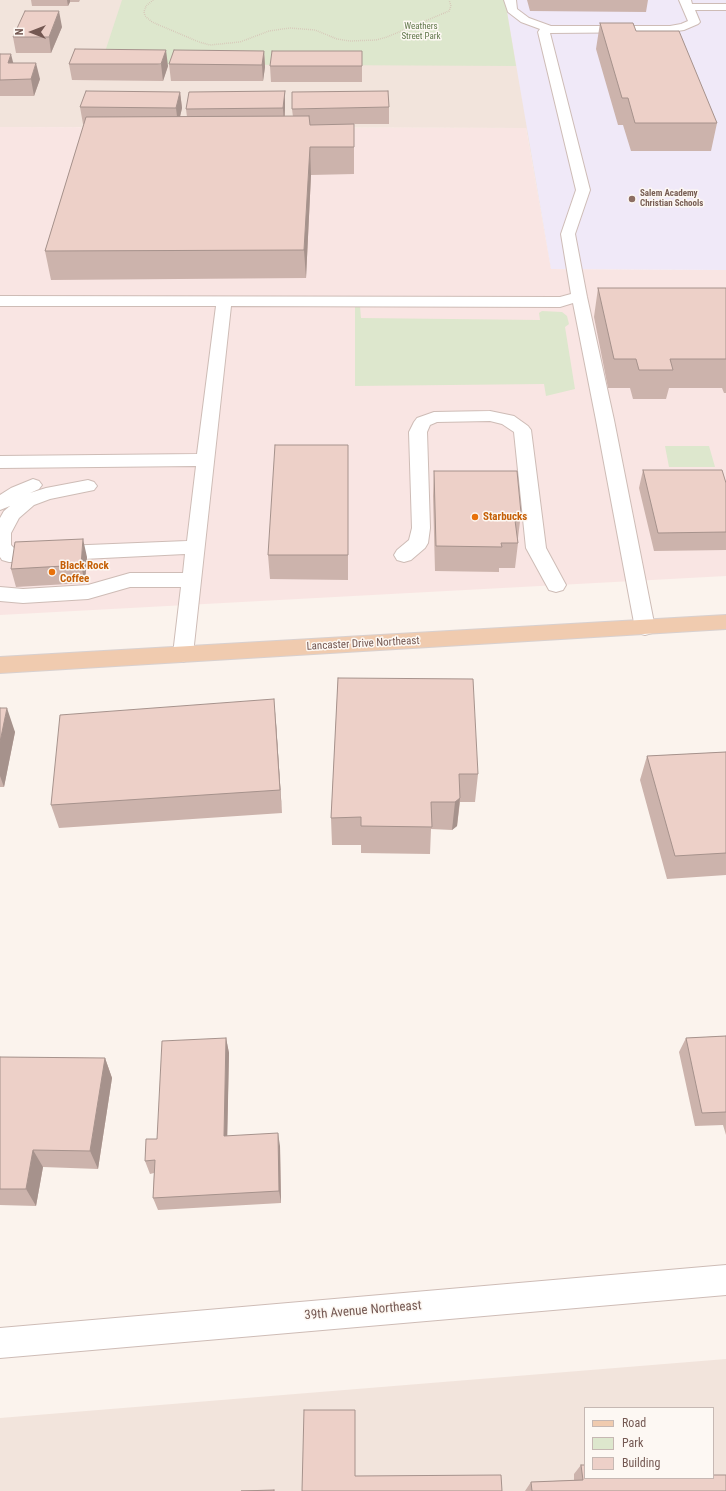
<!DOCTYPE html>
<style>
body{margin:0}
#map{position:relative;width:726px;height:1491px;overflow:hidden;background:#fbf3ed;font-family:"Roboto Condensed",sans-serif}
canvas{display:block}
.legend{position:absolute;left:584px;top:1407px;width:130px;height:72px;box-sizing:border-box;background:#fdf8f3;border:1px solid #c6b8b3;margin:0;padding:5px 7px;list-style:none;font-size:12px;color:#745852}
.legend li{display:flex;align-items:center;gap:8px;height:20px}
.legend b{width:20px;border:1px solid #c6b8b3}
.north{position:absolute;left:12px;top:12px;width:40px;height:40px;-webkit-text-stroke:3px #fdf8f3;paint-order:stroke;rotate:270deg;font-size:11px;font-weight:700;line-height:16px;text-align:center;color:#745852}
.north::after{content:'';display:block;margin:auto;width:14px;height:18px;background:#745852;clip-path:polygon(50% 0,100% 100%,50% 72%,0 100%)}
</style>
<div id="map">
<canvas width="726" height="1491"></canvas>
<ul class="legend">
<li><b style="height:5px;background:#f0cbaf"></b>Road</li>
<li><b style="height:11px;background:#dde7cd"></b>Park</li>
<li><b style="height:11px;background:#edd0c8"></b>Building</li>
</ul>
<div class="north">N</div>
</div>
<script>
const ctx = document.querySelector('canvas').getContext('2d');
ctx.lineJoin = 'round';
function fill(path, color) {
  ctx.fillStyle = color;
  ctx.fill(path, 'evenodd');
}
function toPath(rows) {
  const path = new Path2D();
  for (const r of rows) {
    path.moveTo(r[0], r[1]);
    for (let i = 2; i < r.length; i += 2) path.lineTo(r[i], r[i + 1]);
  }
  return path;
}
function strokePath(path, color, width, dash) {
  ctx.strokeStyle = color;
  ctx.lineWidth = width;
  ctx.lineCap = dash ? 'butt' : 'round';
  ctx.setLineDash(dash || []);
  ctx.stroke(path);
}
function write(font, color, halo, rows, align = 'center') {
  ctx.font = font + ' "Roboto Condensed",sans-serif';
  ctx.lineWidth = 3;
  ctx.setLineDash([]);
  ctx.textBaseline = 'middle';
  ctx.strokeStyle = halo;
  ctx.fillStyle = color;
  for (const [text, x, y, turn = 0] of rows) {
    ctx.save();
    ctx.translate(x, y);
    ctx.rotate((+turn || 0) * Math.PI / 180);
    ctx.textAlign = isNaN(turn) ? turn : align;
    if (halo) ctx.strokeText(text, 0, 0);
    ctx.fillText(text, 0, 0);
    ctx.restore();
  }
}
const residential = toPath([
 [0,0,726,0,551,269,526,128,0,127],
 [726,1359,726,1491,0,1491,0,1418],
 [585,1408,713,1408,713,1478,585,1478]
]);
const commercial = toPath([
 [0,127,526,128,551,269,726,270,726,576,0,615]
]);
const education = toPath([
 [505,0,726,0,726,270,551,269]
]);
const green = toPath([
 [122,0,505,0,516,66,101,64],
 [355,306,360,306,361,318,540,320,539,313,542,311,562,312,567,316,569,324,565,327,575,389,546,396,544,384,355,386],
 [665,446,709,446,715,467,669,467]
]);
const path = toPath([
 [153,0,146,6,144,12,145,16,152,22,199,42,210,45,240,42,269,31,290,28,315,30,337,39,350,41,376,40,387,37,449,11,451,6,449,0]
]);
const minor = toPath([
 [504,0,516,0,517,9,529,18,551,26,670,26,681,24,688,21,679,0,691,0,692,4,726,4,726,10,695,10,700,22,698,24,684,30,670,32,550,33,590,190,575,234,587,297,614,420,655,628,652,633,645,635,638,633,635,628,596,420,573,303,560,307,231,306,193,654,190,659,183,662,176,659,173,654,181,587,130,587,88,599,23,603,0,601,0,587,23,589,88,585,130,573,183,573,185,554,22,562,9,562,2,560,0,557,0,518,4,511,10,506,0,510,0,495,11,488,33,479,39,481,42,485,39,489,30,493,46,488,88,480,94,482,97,486,94,490,50,499,34,505,19,518,11,533,11,545,14,548,187,541,196,466,0,468,0,456,197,454,216,306,0,306,0,296,560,297,571,294,561,234,576,190,538,32,540,29,521,22,508,12,504,0],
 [490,411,514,416,528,426,531,430,546,548,566,585,563,590,556,592,549,590,526,548,514,432,502,424,490,421,437,422,430,425,427,432,430,528,428,543,425,548,411,560,404,562,397,560,394,555,397,550,409,540,412,528,409,432,414,422,417,418,434,412,490,411],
 [726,1265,726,1295,0,1358,0,1328,726,1265]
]);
const major = toPath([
 [726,615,726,629,0,673,0,657,726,615]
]);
const wall = toPath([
 [31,0,80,0,79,2,70,2,68,6,32,6],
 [527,0,648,0,646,12,530,11],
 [600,23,636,31,717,123,711,151,631,151,623,125,618,125,596,49],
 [62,27,51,53,16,53,13,37],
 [75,49,168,66,163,81,72,80,69,64],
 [264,51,265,67,263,81,171,81,169,64],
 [362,51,362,82,271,82,270,66],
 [0,54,13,63,40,79,34,96,0,96],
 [285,91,285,117,293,117,292,109,389,107,389,124,345,124,354,124,354,174,311,175,306,278,51,280,45,251,84,124,83,124,80,107,180,92,182,108,180,117,187,117,186,109],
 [598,288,726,288,726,393,724,393,722,388,669,388,666,399,633,399,630,388,608,388,594,317],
 [348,470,348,580,270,579,268,555],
 [643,470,726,483,726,550,654,551,639,488],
 [434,471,521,513,518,538,517,538,518,543,515,568,499,568,499,572,435,571,433,496],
 [87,557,85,583,16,587,11,569],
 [338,678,478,774,475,802,460,802,457,826,452,830,431,829,430,854,361,853,361,845,332,845,331,818],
 [0,708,15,732,4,787,0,787],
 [276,723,282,813,59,828,51,805],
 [726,752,726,875,667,879,640,780,647,756],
 [726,1036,726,1135,723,1125,695,1126,679,1052,686,1038],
 [226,1038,229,1053,227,1136,280,1146,281,1203,158,1210,153,1198,154,1173,150,1174,145,1161,157,1139],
 [0,1057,105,1058,112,1078,98,1169,43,1167,36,1206,0,1205],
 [581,1465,585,1478,713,1478,726,1491,525,1491,531,1482,574,1480,574,1474]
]);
const shadedWall = toPath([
 [67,0,70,0,70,2,68,6],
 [59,11,62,27,51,53,49,37],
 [166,50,168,66,163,81,161,64],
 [264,51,265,67,263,81,262,65],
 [11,54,15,70,8,63],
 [36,63,40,79,34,96,31,79],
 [285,91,285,108,284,124,283,108],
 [180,92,182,108,178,125,176,108],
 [310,147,311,175,306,278,304,250],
 [83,539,87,557,85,583,81,565],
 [274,699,276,723,282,813,280,790],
 [7,708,15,732,4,787,0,776,0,742],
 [460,798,457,826,452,830,455,802],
 [226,1038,229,1053,227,1149,224,1136],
 [105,1058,112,1078,98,1169,90,1151],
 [278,1133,280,1146,281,1203,279,1191],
 [33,1150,43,1167,36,1206,26,1189]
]);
const building = toPath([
 [25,11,59,11,49,37,13,37,25,11],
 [600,23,633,23,636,31,679,31,717,123,635,123,628,98,622,98,600,23],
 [75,49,166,50,161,64,69,64,75,49],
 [174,50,264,51,262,65,169,64,174,50],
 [272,51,362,51,362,66,270,66,272,51],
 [0,54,11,54,8,63,36,63,31,79,0,80,0,54],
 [86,91,180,92,176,108,80,107,86,91],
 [285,91,283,108,186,109,189,92,285,91],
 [388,91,389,107,292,109,292,92,388,91],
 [309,116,310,125,354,124,354,147,310,147,304,250,45,251,86,117,309,116],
 [598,288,726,288,726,359,670,359,673,370,639,370,636,359,614,359,598,288],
 [275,445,348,445,348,555,268,555,275,445],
 [643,470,722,470,726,483,726,532,658,533,643,470],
 [434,471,517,471,521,513,514,513,518,543,501,543,502,547,436,546,434,471],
 [83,539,81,565,11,569,15,542,83,539],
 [338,678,473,679,478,774,459,774,460,798,455,802,431,802,432,827,361,826,361,817,331,818,338,678],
 [274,699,280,790,51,805,60,715,274,699],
 [0,708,7,708,0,742,0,708],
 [726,752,726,853,675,856,647,756,726,752],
 [726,1036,726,1112,702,1113,686,1038,726,1036],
 [226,1038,224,1136,278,1133,279,1191,153,1198,155,1160,145,1161,146,1139,157,1139,162,1041,226,1038],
 [0,1057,105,1058,90,1151,33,1150,26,1189,0,1189,0,1057],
 [304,1410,355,1410,355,1476,501,1475,502,1491,302,1491,304,1410],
 [581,1465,585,1465,585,1478,713,1478,713,1475,726,1475,726,1491,532,1491,531,1482,583,1480,581,1465],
 [274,1490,274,1491,241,1491,274,1490]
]);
const markers = [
 [632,199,4,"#8d6e63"],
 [475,517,4,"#e8710a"],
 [52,572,4,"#e8710a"]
];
const farParknames = [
 ["Weathers",421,27],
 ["Street Park",421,37]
];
const farEducationnames = [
 ["Salem Academy",640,194],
 ["Christian Schools",640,204]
];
const foodNames = [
 ["Starbucks",483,517],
 ["Black Rock",60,566],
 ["Coffee",60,579]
];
const streetNames = [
 ["Lancaster Drive Northeast",363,644,-3]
];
const nearStreetnames = [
 ["39th Avenue Northeast",363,1311,-5]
];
fill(residential, '#f2e4dc');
fill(commercial, '#f9e5e3');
fill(education, '#f0e9f8');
fill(green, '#dde7cd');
strokePath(minor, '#cebcb6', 2);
strokePath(major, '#d8d0cf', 2);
strokePath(path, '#d2b2ab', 1.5, [0.5, 1.5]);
fill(minor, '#fff');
fill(major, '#f0cbaf');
fill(wall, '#ccb3ac');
fill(shadedWall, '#a6928c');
fill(building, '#edd0c8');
strokePath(building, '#a6928c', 1);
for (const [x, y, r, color] of markers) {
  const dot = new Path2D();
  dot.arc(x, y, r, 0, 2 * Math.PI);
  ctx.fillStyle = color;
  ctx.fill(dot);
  strokePath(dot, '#fdf8f3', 1.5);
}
write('9px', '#61784c', '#fdf8f3', farParknames);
write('bold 9px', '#785e54', '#fdf8f3', farEducationnames, 'left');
write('bold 11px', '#c56008', '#fdf8f3', foodNames, 'left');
write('11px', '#745852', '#fdf8f3', streetNames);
write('13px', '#745852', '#fdf8f3', nearStreetnames);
</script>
